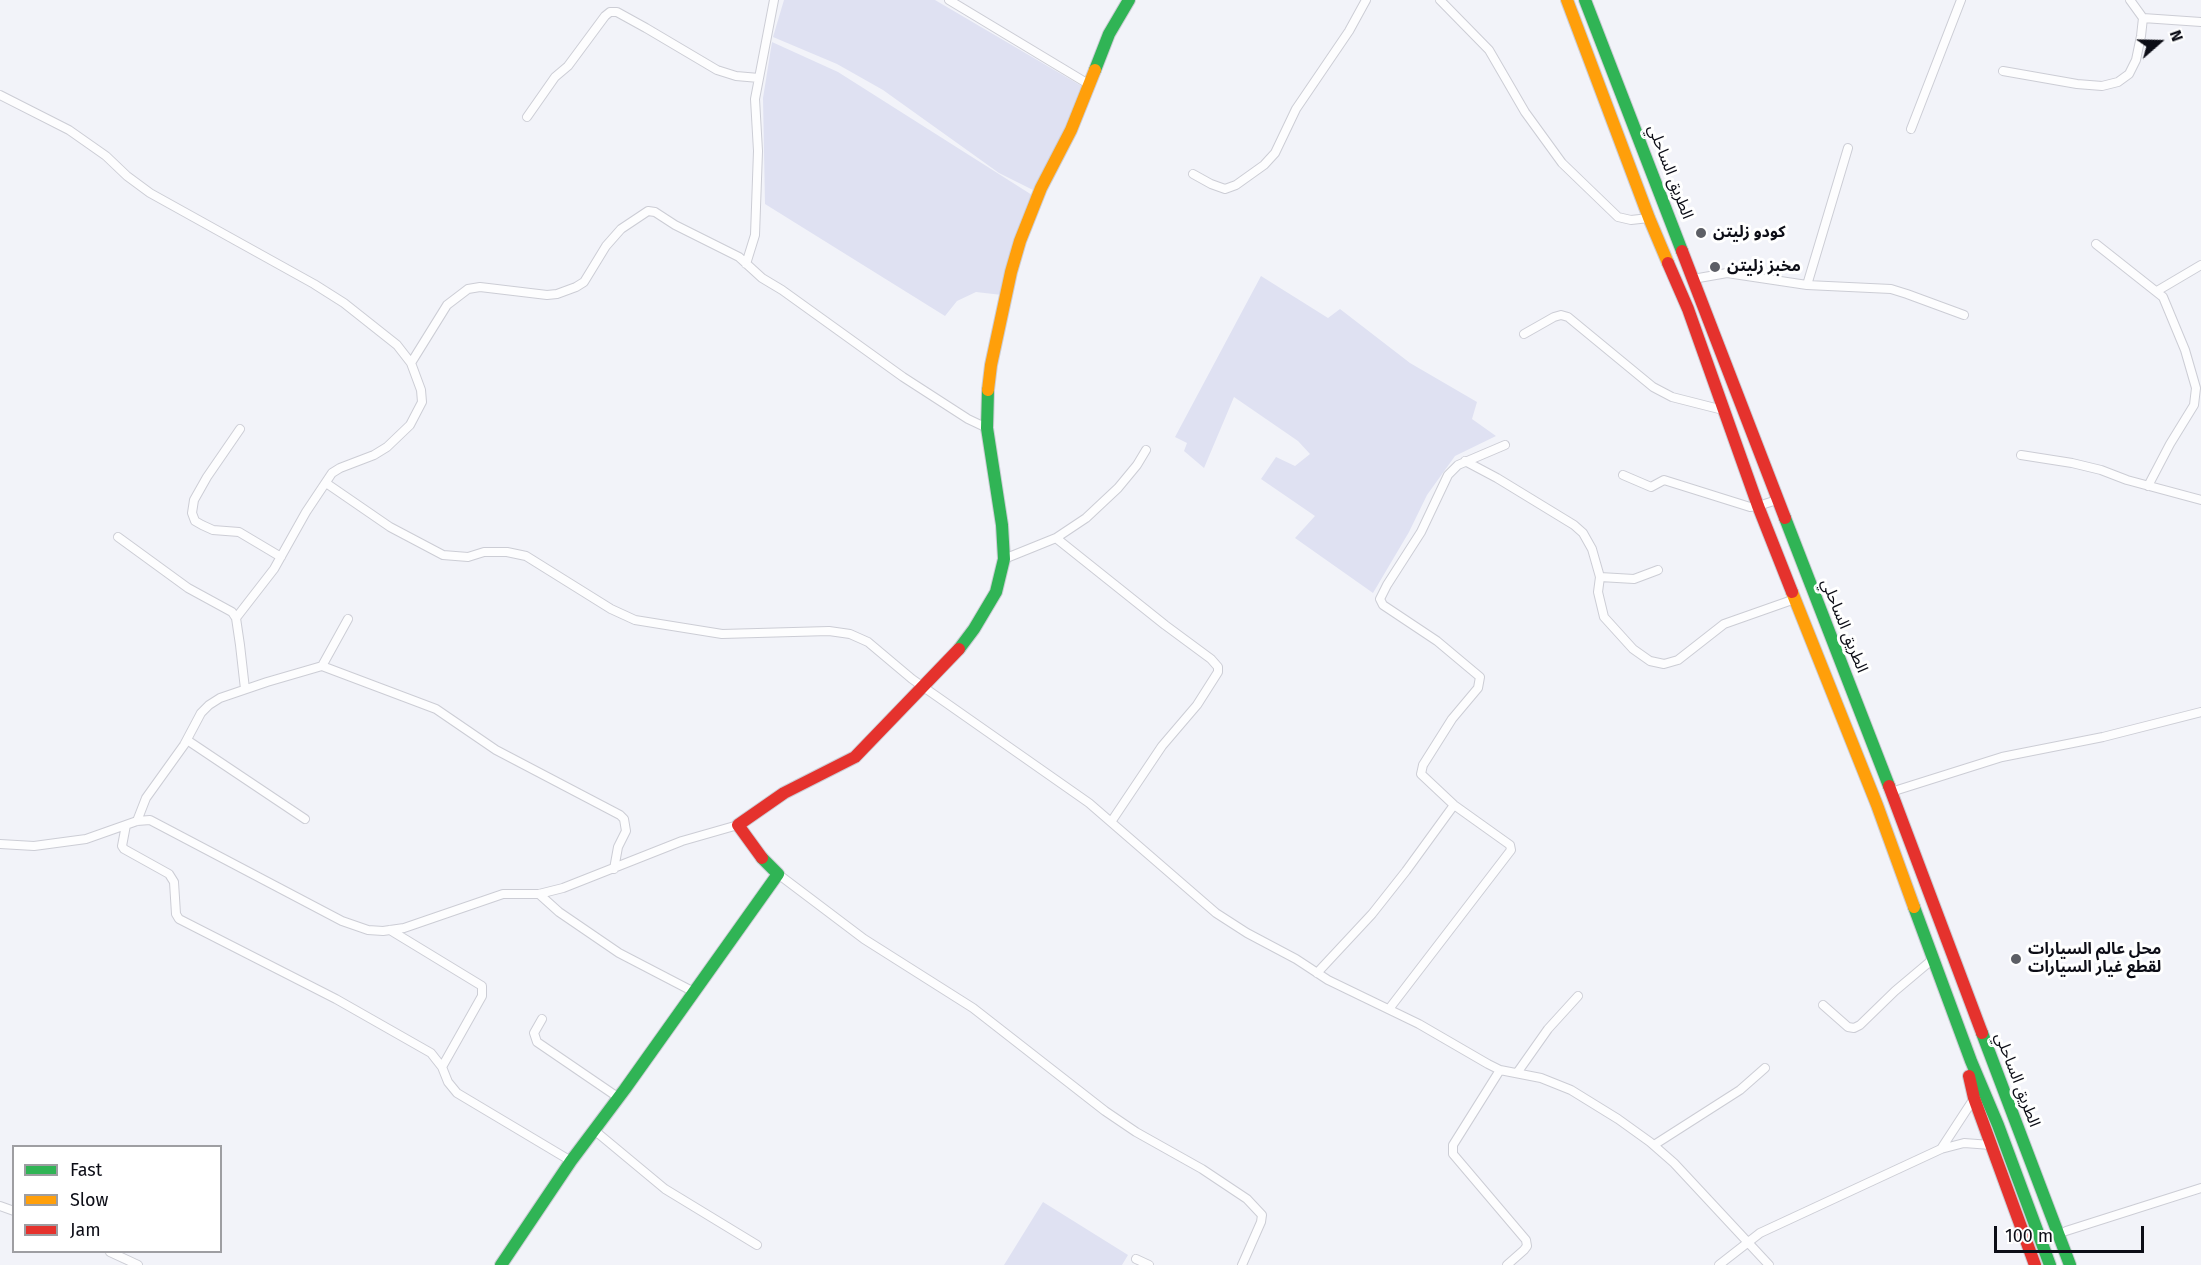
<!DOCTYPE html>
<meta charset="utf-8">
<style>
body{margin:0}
#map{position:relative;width:2201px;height:1265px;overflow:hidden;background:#f2f3f9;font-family:"Fira Sans",sans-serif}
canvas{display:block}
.legend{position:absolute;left:12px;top:1145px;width:210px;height:108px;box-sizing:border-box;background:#fff;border:2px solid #9e9ea2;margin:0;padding:8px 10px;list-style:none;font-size:18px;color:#0c0d16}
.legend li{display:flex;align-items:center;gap:12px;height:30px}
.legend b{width:30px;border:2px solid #9e9ea2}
.north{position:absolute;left:2129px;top:12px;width:60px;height:60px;-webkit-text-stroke:4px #fff;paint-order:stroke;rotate:70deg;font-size:16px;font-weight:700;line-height:24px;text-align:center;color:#0c0d16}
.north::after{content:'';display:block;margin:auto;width:21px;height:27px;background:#0c0d16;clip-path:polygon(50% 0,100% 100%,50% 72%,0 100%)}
.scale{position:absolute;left:1994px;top:1226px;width:150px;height:27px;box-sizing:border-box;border:3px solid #0c0d16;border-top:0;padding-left:8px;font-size:18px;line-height:21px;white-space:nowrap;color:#0c0d16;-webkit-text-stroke:4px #fff;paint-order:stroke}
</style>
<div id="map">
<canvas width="2201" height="1265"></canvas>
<ul class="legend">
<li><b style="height:8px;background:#30b455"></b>Fast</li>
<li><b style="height:8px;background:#ff9f0a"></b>Slow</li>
<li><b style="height:8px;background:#e5322d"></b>Jam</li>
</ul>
<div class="north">N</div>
<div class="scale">100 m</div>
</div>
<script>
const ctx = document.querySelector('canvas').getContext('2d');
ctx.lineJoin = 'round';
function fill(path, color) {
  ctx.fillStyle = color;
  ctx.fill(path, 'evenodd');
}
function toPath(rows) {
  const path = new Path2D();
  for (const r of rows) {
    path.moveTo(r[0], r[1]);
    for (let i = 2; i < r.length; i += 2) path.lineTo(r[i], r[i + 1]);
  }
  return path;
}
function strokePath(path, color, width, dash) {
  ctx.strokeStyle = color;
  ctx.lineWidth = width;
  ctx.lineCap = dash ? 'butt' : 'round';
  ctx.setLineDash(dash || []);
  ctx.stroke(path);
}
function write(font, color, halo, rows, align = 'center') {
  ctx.font = font + ' "Fira Sans","Noto Sans Arabic",sans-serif';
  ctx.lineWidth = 6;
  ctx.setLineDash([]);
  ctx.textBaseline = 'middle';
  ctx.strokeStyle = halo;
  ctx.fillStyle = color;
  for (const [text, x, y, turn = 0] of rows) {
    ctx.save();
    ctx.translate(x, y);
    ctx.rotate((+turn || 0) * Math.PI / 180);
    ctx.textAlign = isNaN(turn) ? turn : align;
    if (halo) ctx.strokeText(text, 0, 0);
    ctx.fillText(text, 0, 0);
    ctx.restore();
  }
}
const green = toPath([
 [784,0,935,0,1085,88,1035,191,999,173,883,90,837,64,773,37],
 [772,42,838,72,1032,195,1002,295,976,292,957,301,945,316,765,204,763,98],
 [1261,276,1328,318,1340,309,1410,363,1477,402,1472,419,1496,436,1455,456,1427,495,1409,532,1373,593,1295,538,1315,516,1261,479,1276,457,1295,466,1310,454,1298,441,1234,397,1204,468,1184,451,1187,443,1175,437],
 [1043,1202,1128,1255,1122,1265,1004,1265]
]);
const street = toPath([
 [949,0,1090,85],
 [1440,0,1489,50,1525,112,1562,163,1618,217,1631,220,1649,218],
 [2143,18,2201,22],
 [2003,71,2077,84,2102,86,2118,82,2129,74,2136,60,2141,36,2143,18,2130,0],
 [0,95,69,130,106,156,127,176,150,193,314,284,344,303,397,345,411,363,421,390,422,402,410,425,387,447,374,455,340,468,332,473,306,512,274,569,236,618],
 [527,117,555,77,568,66,605,16,610,12,617,12,646,28,717,70,736,76,759,78],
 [1911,129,1961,0],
 [1193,174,1211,184,1225,189,1236,185,1264,165,1275,153,1296,109,1349,31,1366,0],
 [2096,244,2163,297,2185,350,2196,388,2194,405,2170,444,2148,486],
 [746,264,755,235,758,151,755,99,774,0],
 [1693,279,1727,273,1807,285,1891,289,1907,294,1964,315],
 [1807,285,1848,148],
 [2157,291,2201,265],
 [1524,334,1554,317,1561,315,1568,317,1653,387,1672,397,1723,410],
 [411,363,447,305,468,289,480,287,547,295,557,294,576,287,584,282,606,246,621,229,648,211,655,212,675,225,739,257,762,278,782,290,903,377,968,419,987,428],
 [240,429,207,477,194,500,192,513,195,521,202,525,213,530,239,532,281,557],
 [2021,455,2072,463,2101,470,2127,480,2201,500],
 [1465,461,1497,478,1574,525,1583,533,1592,549,1600,577,1598,592,1604,617,1633,649,1650,661,1664,664,1678,660,1724,624,1795,599],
 [1623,475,1651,487,1664,480,1750,507,1758,506,1777,500],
 [326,483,390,527,443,555,468,557,484,552,507,552,526,556,611,609,635,620,722,634,829,631,850,634,868,642,912,679,1089,803,1216,913,1247,933,1296,959,1328,980,1419,1024,1488,1064,1500,1070,1541,1078,1571,1090,1618,1119,1650,1142,1674,1163,1769,1265],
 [118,537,188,588,232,612,236,618,240,645,245,689],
 [1056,538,1165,625,1211,659,1218,667,1218,672,1197,705,1162,746,1111,822],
 [1004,559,1056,538,1086,518,1118,488,1137,465,1146,450],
 [1600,577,1634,579,1658,570],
 [322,666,436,709,496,750,620,815,624,819,626,831,618,847,614,869],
 [187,740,305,819],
 [1891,792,2002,757,2103,737,2201,712],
 [137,821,146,798,184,745,201,713,209,705,220,698,267,682,322,666,348,619],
 [126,825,122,846,124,849,169,874,174,882,176,914,179,919,336,999,431,1053,442,1067,448,1082,457,1093,571,1161],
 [0,844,34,846,86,839,137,821,150,820,342,921,368,930,383,931,404,928,503,894,539,894,563,888,682,841,738,825],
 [778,874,864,939,973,1008,1105,1111,1136,1132,1202,1169,1247,1199,1262,1215,1261,1222,1242,1265],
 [539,894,559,912,619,953,694,992],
 [390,930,482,986,482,996,442,1067],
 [1317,973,1372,914,1406,871,1454,805],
 [1823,1005,1848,1027,1854,1028,1860,1025,1895,991,1933,959],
 [1389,1009,1511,850,1510,845,1454,805,1421,774,1423,765,1452,719,1478,688,1480,677,1437,641,1383,605,1380,599,1387,585,1421,532,1448,475,1458,465,1505,445],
 [542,1019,534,1033,537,1042,619,1098],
 [1500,1070,1453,1145,1453,1154,1526,1240,1527,1246,1524,1250,1507,1265],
 [1517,1073,1548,1029,1578,996],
 [594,1130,665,1189,757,1245],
 [1654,1145,1740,1090,1765,1068],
 [1941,1149,1973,1100],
 [0,1206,14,1211],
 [2066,1231,2201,1188],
 [110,1252,138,1265],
 [1136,1259,1149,1265],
 [1719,1265,1760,1233,1941,1149,1964,1143,1991,1145]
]);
const fast = toPath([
 [1585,0,1682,251],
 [1095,70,1109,34,1129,0],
 [1785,518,1889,786],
 [959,649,974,629,996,592,1004,559,1002,525,987,428,988,390],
 [1914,907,1971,1061,1998,1125,2050,1265],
 [1982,1033,2070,1265],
 [501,1265,571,1161,625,1089,778,874,762,858]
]);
const slow = toPath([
 [1567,0,1649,218,1668,263],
 [988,390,991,365,1011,272,1020,241,1041,188,1071,130,1095,70],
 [1792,592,1877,805,1914,907]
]);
const jam = toPath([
 [1682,251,1785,518],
 [1668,263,1688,309,1758,506,1792,592],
 [1889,786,1982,1033],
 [762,858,738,825,784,793,855,757,959,649],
 [1969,1076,1974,1098,2035,1265]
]);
const markers = [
 [1701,233,6,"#5c5e65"],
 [1715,267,6,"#5c5e65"],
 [2016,959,6,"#5c5e65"]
];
const streetNames = [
 ["الطريق الساحلي",1670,172,69],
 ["الطريق الساحلي",1844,626,68],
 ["الطريق الساحلي",2017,1080,69]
];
const poiNames = [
 ["كودو زليتن",1713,233],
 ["مخبز زليتن",1727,267],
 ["محل عالم السيارات",2028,950],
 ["لقطع غيار السيارات",2028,968]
];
fill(green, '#dfe1f2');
strokePath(street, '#cccdd5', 10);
strokePath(fast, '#cccdd5', 14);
strokePath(slow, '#cccdd5', 14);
strokePath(jam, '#cccdd5', 14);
strokePath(street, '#fdfdfe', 8);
strokePath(fast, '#30b455', 12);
strokePath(slow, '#ff9f0a', 12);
strokePath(jam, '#e5322d', 12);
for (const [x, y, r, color] of markers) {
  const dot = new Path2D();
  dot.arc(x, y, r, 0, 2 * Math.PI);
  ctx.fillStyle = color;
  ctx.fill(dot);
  strokePath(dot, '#fff', 2);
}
write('16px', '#0c0d16', '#fff', streetNames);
write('bold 16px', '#0c0d16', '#fff', poiNames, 'left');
</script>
